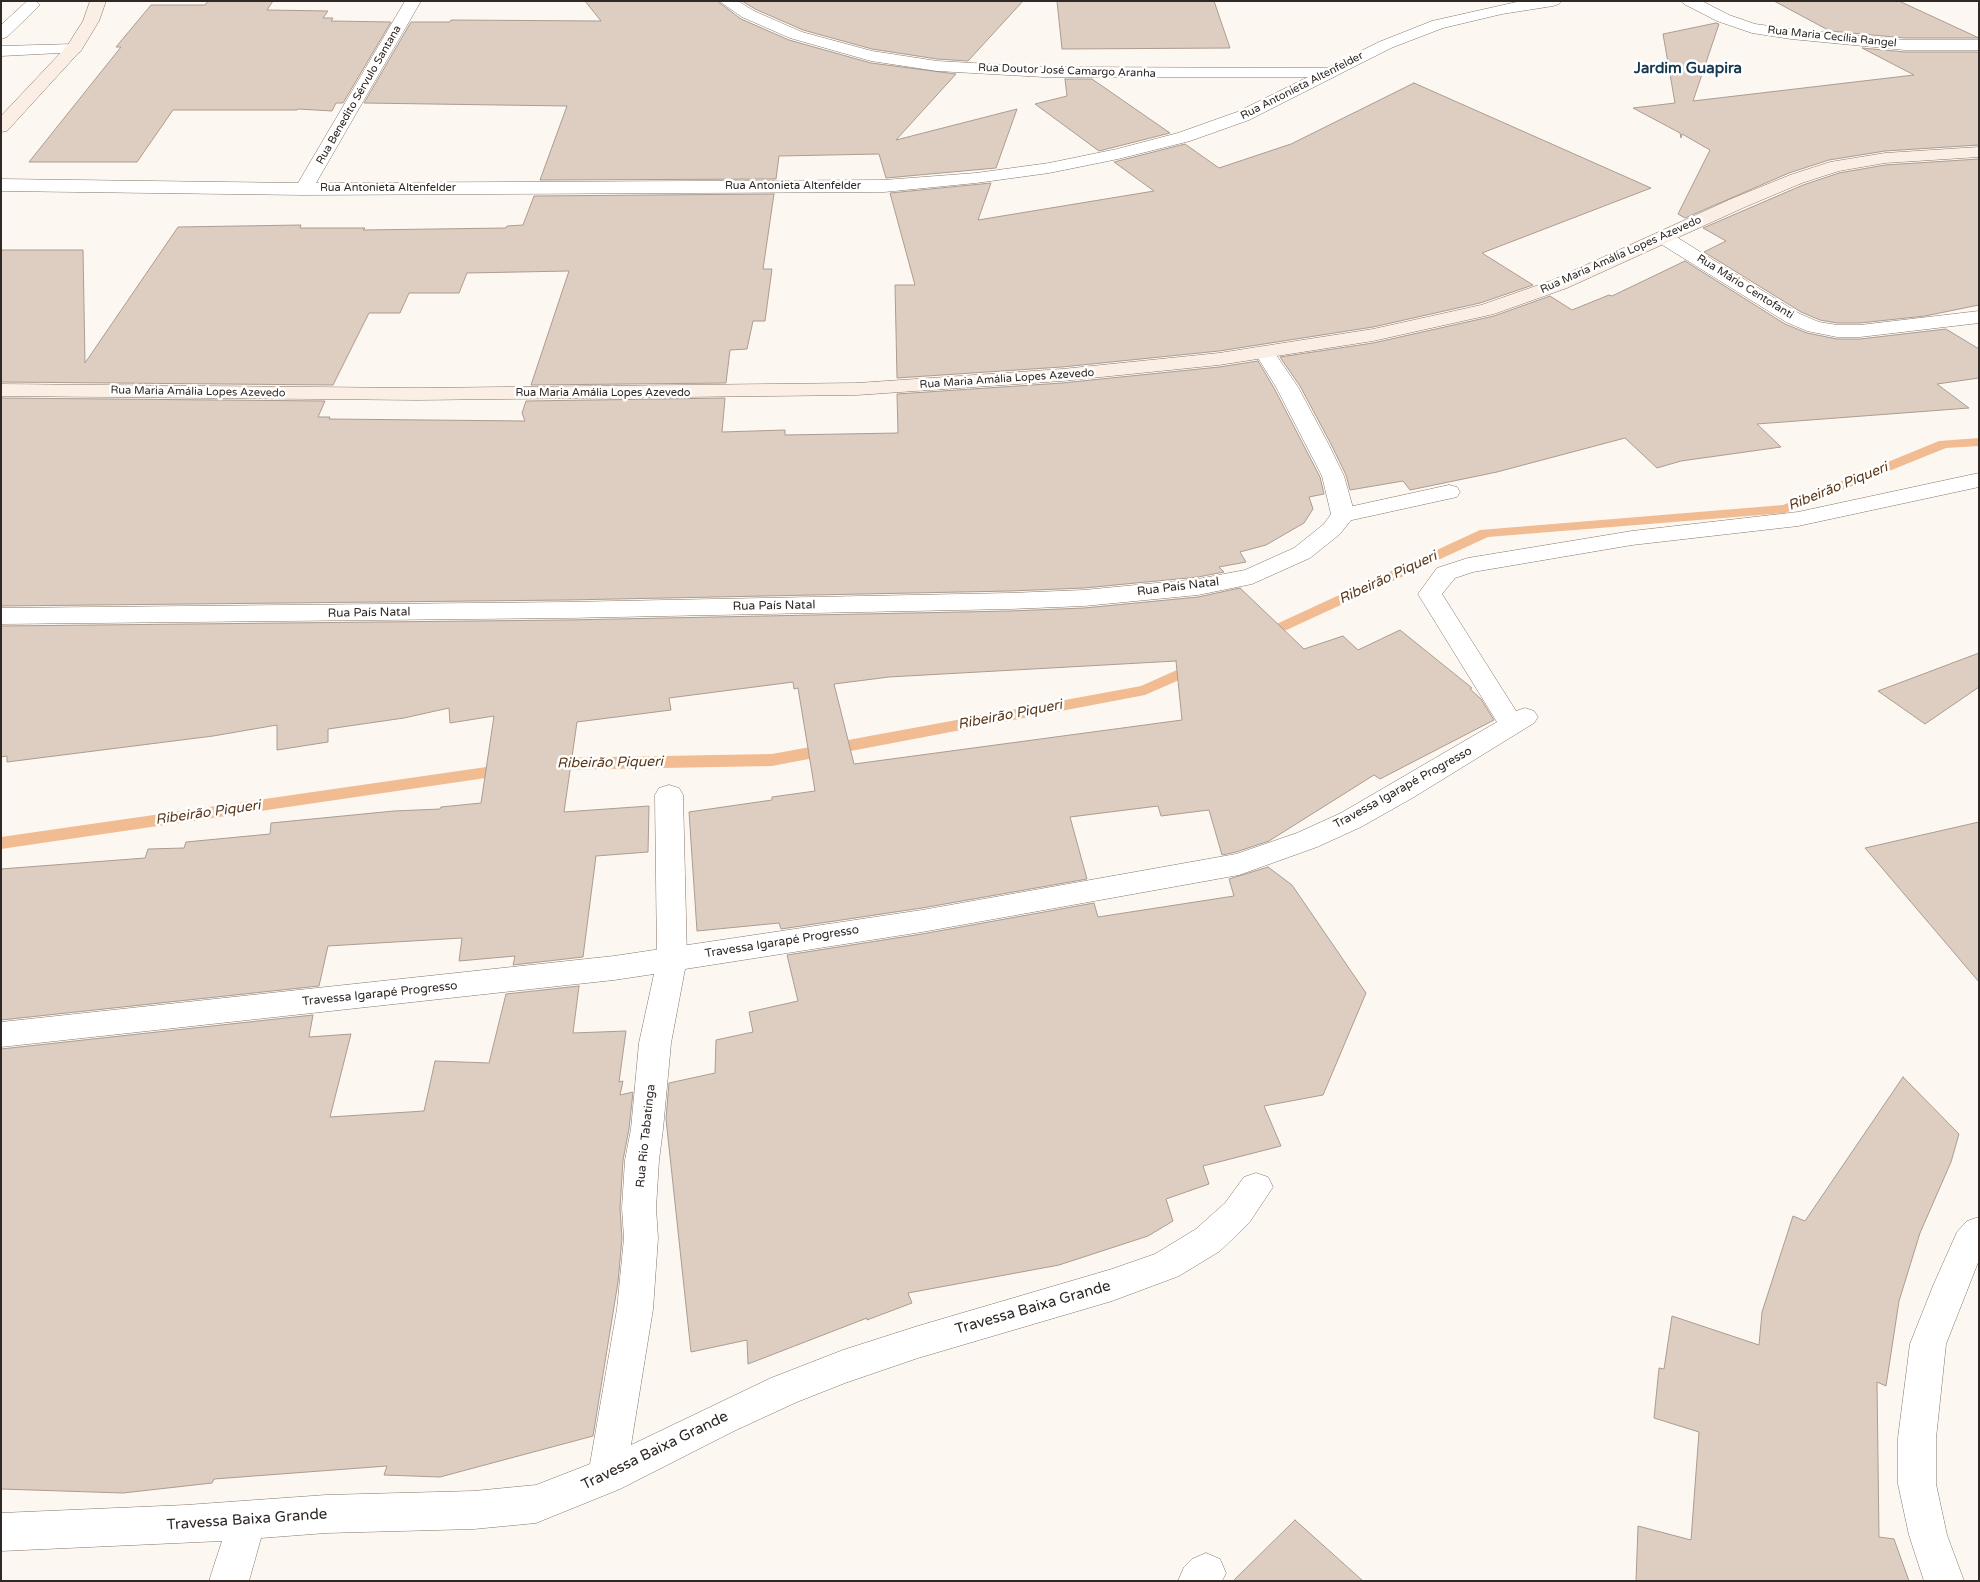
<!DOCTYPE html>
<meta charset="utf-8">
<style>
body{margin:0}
#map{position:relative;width:1980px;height:1582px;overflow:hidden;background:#fdf7f1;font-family:"Varela Round",sans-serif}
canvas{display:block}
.frame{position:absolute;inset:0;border:2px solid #2f2824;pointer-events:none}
</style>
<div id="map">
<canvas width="1980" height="1582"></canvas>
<div class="frame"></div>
</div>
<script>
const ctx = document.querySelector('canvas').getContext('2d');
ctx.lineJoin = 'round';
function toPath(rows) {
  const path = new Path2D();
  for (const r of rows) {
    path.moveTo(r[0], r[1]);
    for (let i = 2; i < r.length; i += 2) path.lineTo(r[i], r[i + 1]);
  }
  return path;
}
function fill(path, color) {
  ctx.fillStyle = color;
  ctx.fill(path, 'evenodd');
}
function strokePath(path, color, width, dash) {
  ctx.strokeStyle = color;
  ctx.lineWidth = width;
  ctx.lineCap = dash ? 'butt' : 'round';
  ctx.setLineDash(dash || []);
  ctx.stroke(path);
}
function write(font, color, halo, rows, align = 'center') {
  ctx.font = font + ' "Varela Round",sans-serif';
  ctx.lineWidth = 5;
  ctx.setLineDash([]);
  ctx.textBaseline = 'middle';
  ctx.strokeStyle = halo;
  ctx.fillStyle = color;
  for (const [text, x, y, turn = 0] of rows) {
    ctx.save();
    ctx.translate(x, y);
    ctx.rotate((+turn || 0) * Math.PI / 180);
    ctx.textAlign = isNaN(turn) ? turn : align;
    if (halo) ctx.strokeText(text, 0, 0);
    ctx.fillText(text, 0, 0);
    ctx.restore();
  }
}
const stream = toPath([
 [1979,438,1979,446,1946,448,1785,513,1488,537,1267,639,1262,641,1257,639,1255,636,1257,633,1480,530,1783,505,1939,441,1979,438],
 [1197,661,1202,662,1205,666,1202,670,1145,695,772,766,551,770,545,768,543,764,545,760,551,758,772,754,1141,686,1197,661],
 [507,764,513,766,515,770,513,774,1,849,1,837,507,764]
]);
const building = toPath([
 [208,1,273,1,267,10,328,11,323,18,333,18,331,21,391,22,343,103,336,103,332,111,298,109,297,110,173,110,137,162,29,162,121,47,116,47,151,5,205,5,208,1],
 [585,1,717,1,741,19,789,40,871,63,956,74,896,140,1017,109,996,168,886,178,879,154,779,156,776,179,540,180,567,106,364,103,411,22,450,22,451,20,601,21,585,1],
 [742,1,1023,1,968,61,937,59,872,49,803,30,755,9,742,1],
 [1057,1,1214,1,1230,48,1062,49,1057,1],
 [1774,1,1899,1,1979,38,1905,38,1830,31,1774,1],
 [1716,23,1719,24,1693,101,1914,75,1862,48,1905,52,1979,52,1979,145,1885,151,1829,160,1789,173,1685,218,1678,214,1710,150,1682,134,1681,138,1680,133,1633,108,1675,103,1663,34,1716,23],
 [1065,79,1092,79,1170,133,1099,151,1035,104,1067,96,1065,79],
 [1414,83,1651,188,1482,253,1533,285,1480,303,1373,327,1219,351,1062,367,897,378,895,285,915,285,890,193,991,183,978,220,1154,191,1114,162,1185,144,1219,168,1291,144,1414,83],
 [1979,159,1979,305,1925,316,1860,323,1837,323,1820,320,1801,312,1704,252,1726,241,1703,228,1803,185,1839,173,1885,165,1979,159],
 [774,194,763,269,772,269,765,321,753,321,747,349,730,350,726,383,531,385,569,271,467,273,459,293,409,293,400,313,369,313,333,385,1,382,1,250,83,250,85,363,178,227,301,225,300,228,365,228,363,230,506,228,507,226,523,225,534,196,774,194],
 [1685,261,1785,324,1807,333,1837,339,1860,339,1946,329,1979,349,1979,378,1937,384,1969,408,1757,424,1781,447,1681,461,1657,468,1625,438,1497,472,1410,490,1403,481,1350,490,1346,475,1331,444,1300,386,1280,357,1373,343,1494,316,1550,296,1572,310,1609,295,1612,296,1685,261],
 [1258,361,1274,388,1320,477,1324,494,1309,497,1313,509,1304,523,1266,545,1240,552,1246,562,1219,567,1224,572,1198,577,1084,588,1010,591,567,600,1,606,1,398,325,401,318,417,330,417,329,419,525,421,522,413,526,401,725,398,722,432,785,430,785,435,898,433,897,394,1062,383,1219,367,1258,361],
 [1240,588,1304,649,1343,636,1358,650,1400,630,1472,688,1470,689,1481,699,1494,720,1380,779,1374,775,1269,841,1236,852,1222,855,1209,810,1161,816,1158,806,1070,817,1087,879,922,908,781,929,779,923,697,931,689,812,772,800,772,797,815,791,798,688,794,689,793,682,669,698,671,710,577,722,564,812,649,806,648,852,596,856,583,957,513,965,515,956,459,961,462,938,328,946,319,986,1,1020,1,869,145,858,148,849,184,848,186,842,270,834,271,823,394,811,440,809,441,807,481,803,494,716,450,723,449,708,404,718,328,729,328,742,277,750,277,725,213,736,7,762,7,756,1,757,1,626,567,620,1010,611,1084,608,1198,597,1240,588],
 [1176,661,1182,720,854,764,834,684,889,677,1176,661],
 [1979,653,1979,687,1925,724,1878,691,1979,653],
 [1979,822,1979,982,1865,848,1979,822],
 [1268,867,1292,885,1366,993,1323,1095,1264,1106,1281,1146,1203,1166,1209,1184,1166,1199,1173,1221,1148,1236,1059,1265,908,1293,912,1303,867,1320,867,1318,748,1364,747,1340,691,1352,666,1119,669,1083,715,1073,716,1040,753,1032,749,1012,798,1001,787,955,922,934,1094,903,1098,917,1234,896,1229,879,1268,867],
 [579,986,573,1033,626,1031,619,1082,623,1081,620,1095,633,1092,629,1129,623,1160,620,1208,622,1238,618,1282,593,1436,440,1477,384,1475,387,1466,214,1479,212,1483,123,1493,1,1489,1,1049,313,1015,309,1037,351,1034,330,1117,424,1111,435,1061,489,1063,506,994,579,986],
 [1903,1077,1959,1134,1951,1162,1920,1233,1899,1301,1886,1386,1877,1382,1879,1537,1894,1539,1909,1581,1636,1581,1638,1526,1691,1540,1699,1432,1654,1418,1659,1368,1664,1369,1672,1316,1759,1345,1762,1312,1793,1216,1805,1221,1903,1077],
 [1295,1520,1363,1581,1233,1581,1295,1520]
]);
const lane = toPath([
 [26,2,36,1,40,5,7,37,1,39,1,25,26,2],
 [74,44,80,46,82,49,80,52,1,56,1,46,74,44],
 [1449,485,1457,487,1460,492,1457,497,1343,522,1335,520,1331,515,1335,510,1449,485],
 [669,785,679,788,683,795,687,959,683,967,672,971,661,967,657,959,655,795,659,788,669,785]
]);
const street = toPath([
 [405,1,421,1,316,183,884,180,976,173,1049,163,1117,149,1178,133,1237,112,1308,77,1044,77,937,71,871,61,790,38,742,17,719,1,738,1,754,11,802,32,872,51,937,61,1044,67,1327,68,1379,42,1432,21,1521,1,1561,1,1559,4,1553,6,1502,14,1443,28,1391,48,1249,120,1190,141,1118,159,1049,173,976,183,884,192,304,195,1,191,1,179,298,183,405,1],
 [1682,1,1702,1,1729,15,1755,24,1791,29,1905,40,1979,40,1979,50,1905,50,1791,39,1752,33,1717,21,1684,4,1682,1],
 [1663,231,1670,233,1800,314,1819,322,1837,325,1860,325,1979,311,1979,323,1860,337,1837,337,1807,331,1786,322,1656,241,1653,237,1656,233,1663,231],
 [1265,347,1272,349,1298,387,1329,445,1344,476,1355,515,1340,534,1310,558,1252,584,1198,595,1084,606,1010,609,567,618,1,624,1,608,567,602,1010,593,1084,590,1198,579,1245,570,1294,548,1324,524,1331,514,1322,476,1276,387,1255,353,1258,349,1265,347],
 [1979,473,1979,487,1798,526,1632,545,1473,572,1455,578,1442,594,1516,711,1525,708,1534,711,1538,717,1534,723,1414,797,1361,827,1317,847,1239,875,922,932,685,969,671,1043,663,1129,659,1160,656,1208,658,1238,653,1309,631,1445,771,1378,843,1350,918,1326,1112,1269,1155,1254,1196,1229,1225,1203,1244,1177,1256,1173,1268,1177,1273,1187,1249,1223,1220,1251,1179,1276,1112,1301,918,1358,845,1383,797,1402,734,1431,620,1489,536,1523,474,1529,326,1533,261,1538,249,1581,209,1581,222,1541,1,1551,1,1513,186,1505,326,1495,474,1491,536,1485,590,1464,617,1309,624,1238,622,1208,625,1160,631,1129,639,1043,654,974,614,980,1,1047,1,1022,614,956,922,910,1236,854,1297,833,1341,813,1497,722,1418,594,1437,568,1468,558,1632,531,1798,512,1979,473],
 [1979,1217,1979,1260,1946,1344,1936,1438,1936,1484,1947,1535,1964,1581,1924,1581,1909,1535,1898,1484,1898,1438,1910,1344,1933,1286,1957,1232,1967,1221,1979,1217],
 [1206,1553,1220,1559,1226,1573,1222,1581,1178,1581,1184,1567,1192,1559,1206,1553]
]);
const secondary = toPath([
 [90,1,106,1,99,21,82,49,7,131,1,132,1,116,67,46,83,21,90,1],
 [1979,147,1979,157,1885,163,1839,171,1802,183,1745,207,1567,288,1494,314,1373,341,1219,365,1062,381,857,395,417,400,1,396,1,384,417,388,857,383,1062,369,1219,353,1373,329,1481,305,1553,280,1731,199,1790,175,1830,162,1885,153,1979,147]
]);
const farStreetnames = [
 ["Rua Maria Cecília Rangel",1832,37,6],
 ["Rua Doutor José Camargo Aranha",1067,71,2],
 ["Rua Antonieta Altenfelder",1302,86,-27],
 ["Rua Benedito Sérvulo Santana",359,95,-60],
 ["Rua Antonieta Altenfelder",793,186],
 ["Rua Antonieta Altenfelder",388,188],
 ["Rua Maria Amália Lopes Azevedo",1621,255,-24],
 ["Rua Mário Centofanti",1745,287,32],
 ["Rua Maria Amália Lopes Azevedo",1007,379,-4],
 ["Rua Maria Amália Lopes Azevedo",198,392,1],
 ["Rua Maria Amália Lopes Azevedo",603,393]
];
const streetNames = [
 ["Rua País Natal",1178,587,-7],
 ["Rua País Natal",774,606,-1],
 ["Rua País Natal",369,613,-1],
 ["Travessa Igarapé Progresso",1403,788,-29],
 ["Travessa Igarapé Progresso",782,942,-9],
 ["Travessa Igarapé Progresso",380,994,-6],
 ["Rua Rio Tabatinga",646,1136,-84]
];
const waterNames = [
 ["Ribeirão Piqueri",1838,487,-22],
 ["Ribeirão Piqueri",1388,578,-25],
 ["Ribeirão Piqueri",1010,715,-11],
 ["Ribeirão Piqueri",610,763,-1],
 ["Ribeirão Piqueri",208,813,-8]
];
const farDistrictnames = [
 ["Jardim Guapira",1688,69]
];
const nearStreetnames = [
 ["Travessa Baixa Grande",1033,1308,-16],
 ["Travessa Baixa Grande",655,1451,-26],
 ["Travessa Baixa Grande",247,1520,-4]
];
fill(stream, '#f1bc92');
fill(building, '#decdc1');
strokePath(building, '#ac9c90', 1);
strokePath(lane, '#84766a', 1);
strokePath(street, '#84766a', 1);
strokePath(secondary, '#84766a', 1);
fill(lane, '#fff');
fill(street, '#fff');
fill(secondary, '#fbeee4');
write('11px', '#2f2824', '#fff', farStreetnames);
write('12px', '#2f2824', '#fff', streetNames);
write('italic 14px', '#5b3718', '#fff', waterNames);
write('bold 15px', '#143951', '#fff', farDistrictnames);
write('15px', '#2f2824', '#fff', nearStreetnames);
</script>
